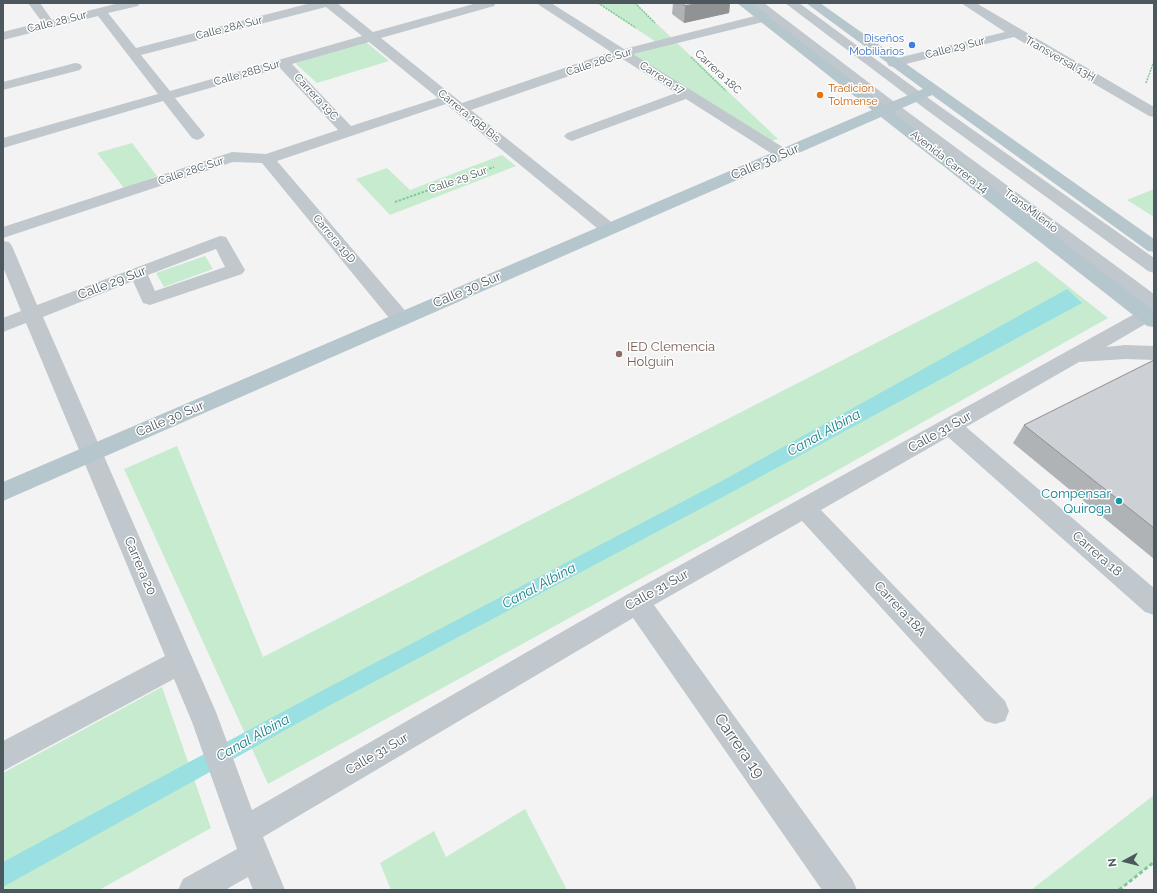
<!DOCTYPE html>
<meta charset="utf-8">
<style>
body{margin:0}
#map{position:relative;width:1157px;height:893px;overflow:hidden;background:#f4f3f3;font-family:Raleway,sans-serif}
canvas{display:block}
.frame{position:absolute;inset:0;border:4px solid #4c585e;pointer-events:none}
.north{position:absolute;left:1105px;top:841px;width:40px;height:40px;-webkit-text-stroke:3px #fff;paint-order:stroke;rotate:263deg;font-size:11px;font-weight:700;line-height:16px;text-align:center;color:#4c585e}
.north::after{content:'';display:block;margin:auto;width:14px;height:18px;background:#4c585e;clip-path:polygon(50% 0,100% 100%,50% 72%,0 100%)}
</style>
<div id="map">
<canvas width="1157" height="893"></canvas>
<div class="frame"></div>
<div class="north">N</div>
</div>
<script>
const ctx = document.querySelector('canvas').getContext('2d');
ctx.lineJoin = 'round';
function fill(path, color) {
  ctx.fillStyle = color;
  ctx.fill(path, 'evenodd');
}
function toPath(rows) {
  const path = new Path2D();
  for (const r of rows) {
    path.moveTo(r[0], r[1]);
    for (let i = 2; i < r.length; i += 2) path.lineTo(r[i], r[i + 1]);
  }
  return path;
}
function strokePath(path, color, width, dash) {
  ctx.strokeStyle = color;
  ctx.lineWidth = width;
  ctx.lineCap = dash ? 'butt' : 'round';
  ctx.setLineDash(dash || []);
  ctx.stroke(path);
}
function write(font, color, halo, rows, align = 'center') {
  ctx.font = font + ' Raleway,sans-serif';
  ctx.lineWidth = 3;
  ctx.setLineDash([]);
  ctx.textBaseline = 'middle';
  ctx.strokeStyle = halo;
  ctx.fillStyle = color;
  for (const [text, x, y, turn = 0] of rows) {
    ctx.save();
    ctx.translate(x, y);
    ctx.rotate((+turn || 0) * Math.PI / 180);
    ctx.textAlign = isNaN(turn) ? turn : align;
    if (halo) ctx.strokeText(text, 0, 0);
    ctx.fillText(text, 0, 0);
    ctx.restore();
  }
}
const green = toPath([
 [598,3,635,3,778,139,772,141,629,52,659,44],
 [366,42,389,61,317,83,295,63],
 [132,143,157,176,124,188,97,153],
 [502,155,516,166,390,215,356,179,387,168,410,190],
 [1154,189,1154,217,1127,200],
 [205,256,213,269,164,287,156,273],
 [1036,261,1108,318,820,480,268,784,124,469,177,446,263,657],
 [162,687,211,828,99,890,3,890,3,773],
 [1154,795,1154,862,1119,890,1031,890],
 [525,809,567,890,391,890,380,863,434,831,446,857]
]);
const water = toPath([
 [1067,289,1082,303,734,491,334,703,3,887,3,862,327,688,720,482]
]);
const pathFar2 = toPath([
 [598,3,636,28],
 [635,3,655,23],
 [691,57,726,91],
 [1146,83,1154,61]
]);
const pathFar1 = toPath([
 [395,202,494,167]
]);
const path = toPath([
 [1119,890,1154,862]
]);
const minor = toPath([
 [28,3,40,3,52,20,119,3,140,3,138,6,108,13,136,48,311,3,337,3,373,32,477,3,496,3,494,6,381,38,462,103,611,52,536,3,551,3,624,49,763,14,750,3,764,3,897,104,1154,294,1154,319,1106,347,1125,345,1154,346,1154,360,1125,359,1079,362,966,427,1154,588,1154,615,1145,612,948,437,821,510,1005,701,1009,711,1005,721,995,724,985,721,802,521,654,605,852,879,857,890,822,890,633,618,263,837,285,890,253,890,248,877,225,890,178,890,183,879,237,849,192,722,174,679,3,771,3,741,165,656,26,323,3,332,3,318,21,311,3,267,3,241,9,242,12,246,37,305,220,236,226,237,245,270,242,274,150,305,143,303,133,281,43,317,216,712,252,810,628,594,1147,307,769,19,767,21,633,54,789,151,791,154,789,157,783,159,777,157,686,99,577,139,572,141,567,139,564,136,567,133,676,93,621,58,471,110,615,225,618,229,615,233,609,234,603,233,446,104,277,161,408,314,411,319,408,324,401,325,394,324,262,163,233,162,3,238,3,227,226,154,232,152,266,154,338,130,280,68,175,98,205,135,202,138,197,140,192,138,163,101,3,148,3,138,158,94,98,16,3,40,3,32,42,22,28,3],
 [326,7,362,36,170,91,141,55,326,7],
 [369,42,438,98,351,126,292,64,369,42],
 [216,249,225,267,155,291,148,275,216,249],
 [785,3,799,3,938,105,1154,258,1154,273,1148,271,928,111,785,3],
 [961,3,976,3,1154,107,1154,117,1149,116,1014,37,894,67,889,66,887,63,889,60,1005,32,961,3],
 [75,63,80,64,82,67,80,70,3,90,3,82,75,63]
]);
const major = toPath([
 [737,3,751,3,884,105,923,89,806,3,820,3,1154,239,1154,252,1148,251,932,95,893,112,1154,311,1154,327,1147,326,881,117,3,501,3,482,872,110,737,3]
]);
const wall = toPath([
 [673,3,730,3,729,13,684,23,672,14],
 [1154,360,1154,559,1013,443,1024,425]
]);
const shadedWall = toPath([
 [699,3,730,3,729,13,684,23,685,6]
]);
const building = toPath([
 [682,3,699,3,685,6,682,3],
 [1154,360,1154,528,1024,425,1154,360]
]);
const markers = [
 [912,45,4,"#3f7fe0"],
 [820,95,4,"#e8710a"],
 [619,354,4,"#8d6e63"],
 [1119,501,4,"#0f9aa8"]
];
const farStreetnames = [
 ["Calle 28 Sur",57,22,-14],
 ["Calle 28A Sur",229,28,-14],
 ["Calle 29 Sur",955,48,-14],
 ["Transversal 13H",1060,59,30],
 ["Calle 28C Sur",599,62,-18],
 ["Carrera 18C",718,72,43],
 ["Calle 28B Sur",247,73,-16],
 ["Carrera 17",662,78,32],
 ["Carrera 19C",316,97,47],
 ["Carrera 19B Bis",469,116,39],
 ["Avenida Carrera 14",949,162,38],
 ["Calle 28C Sur",191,171,-18],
 ["Calle 29 Sur",458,180,-19],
 ["TransMilenio",1031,211,37],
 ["Carrera 19D",334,239,50]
];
const farShopnames = [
 ["Diseños",904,39],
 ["Mobiliarios",904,52]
];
const farFoodnames = [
 ["Tradicion",828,89],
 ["Tolmense",828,102]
];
const streetNames = [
 ["Calle 30 Sur",765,162,-23],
 ["Calle 29 Sur",112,283,-21],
 ["Calle 30 Sur",467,290,-23],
 ["Calle 30 Sur",170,419,-23],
 ["Calle 31 Sur",940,432,-29],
 ["Carrera 18",1097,554,41],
 ["Carrera 20",140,566,67],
 ["Calle 31 Sur",657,590,-29],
 ["Carrera 18A",900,609,47],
 ["Calle 31 Sur",377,754,-30]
];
const educationNames = [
 ["IED Clemencia",627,347],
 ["Holguin",627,362]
];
const cultureNames = [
 ["Compensar",1111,494],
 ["Quiroga",1111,509]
];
const waterNames = [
 ["Canal Albina",824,433,-29],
 ["Canal Albina",539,586,-28],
 ["Canal Albina",253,738,-29]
];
const nearStreetnames = [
 ["Carrera 19",739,746,55]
];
fill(green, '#c7ebcf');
fill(water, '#9ae0e3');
strokePath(pathFar2, '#83c699', 1.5, [2, 1]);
strokePath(pathFar1, '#83c699', 2, [2.5, 1.5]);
strokePath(path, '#83c699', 3, [4, 2.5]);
fill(minor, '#c0c8cd');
fill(major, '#b6c6cd');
fill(wall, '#b0b3b6');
fill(shadedWall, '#909294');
fill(building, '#cdd0d4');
strokePath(building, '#909294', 1);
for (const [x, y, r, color] of markers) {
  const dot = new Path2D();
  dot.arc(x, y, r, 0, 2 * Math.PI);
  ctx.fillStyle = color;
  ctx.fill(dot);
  strokePath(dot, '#fff', 1.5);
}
write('11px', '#4c585e', '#fff', farStreetnames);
write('11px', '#366cbe', '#fff', farShopnames, 'right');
write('11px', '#c56008', '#fff', farFoodnames, 'left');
write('13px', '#4c585e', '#fff', streetNames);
write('13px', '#785e54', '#fff', educationNames, 'left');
write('13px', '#0d838f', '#fff', cultureNames, 'right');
write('italic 14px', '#1b7f83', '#fff', waterNames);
write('16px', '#4c585e', '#fff', nearStreetnames);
</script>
